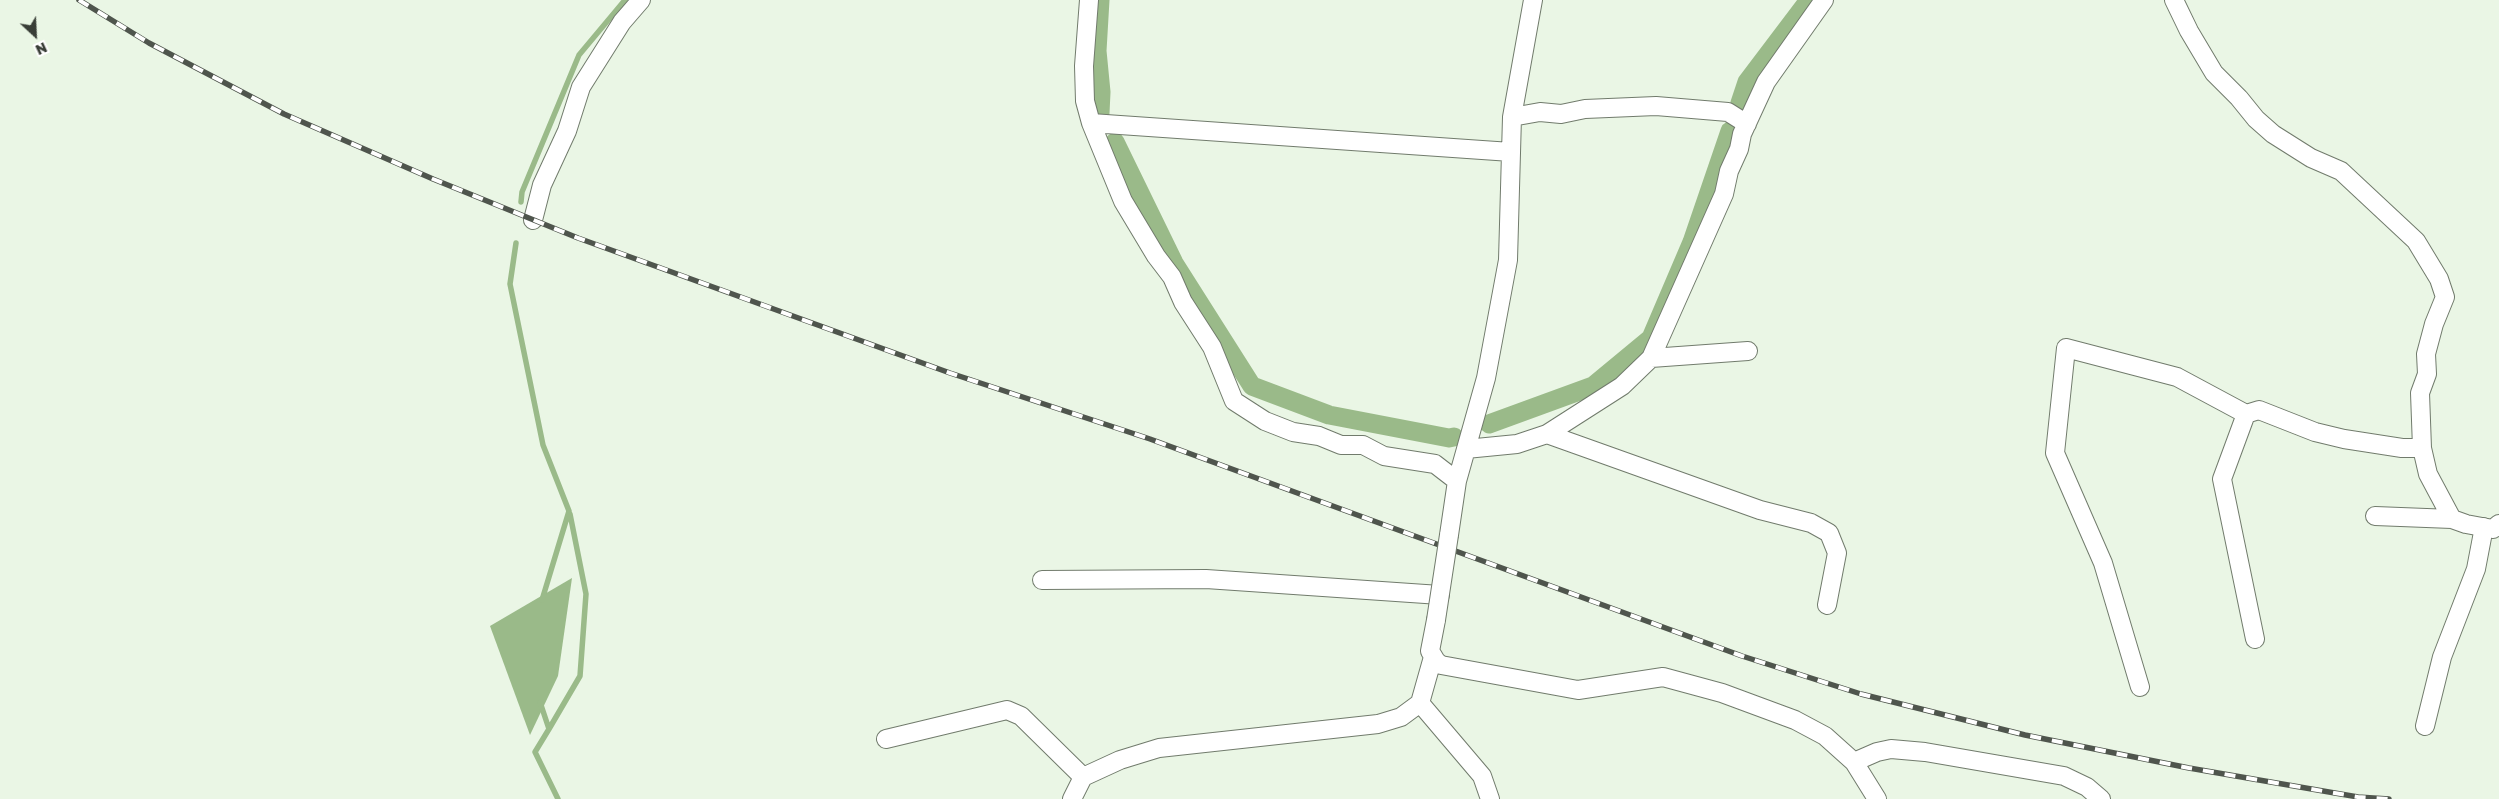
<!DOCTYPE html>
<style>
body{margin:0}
#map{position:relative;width:2499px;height:799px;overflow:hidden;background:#eaf6e5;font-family:"Golos Text",sans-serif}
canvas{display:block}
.north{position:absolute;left:10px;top:10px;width:50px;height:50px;-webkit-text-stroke:4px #fff;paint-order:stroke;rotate:155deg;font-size:14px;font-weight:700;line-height:20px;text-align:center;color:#393e37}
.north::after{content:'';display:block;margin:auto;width:18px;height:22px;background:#393e37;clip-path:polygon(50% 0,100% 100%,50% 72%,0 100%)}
</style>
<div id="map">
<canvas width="2499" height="799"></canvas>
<div class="north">N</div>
</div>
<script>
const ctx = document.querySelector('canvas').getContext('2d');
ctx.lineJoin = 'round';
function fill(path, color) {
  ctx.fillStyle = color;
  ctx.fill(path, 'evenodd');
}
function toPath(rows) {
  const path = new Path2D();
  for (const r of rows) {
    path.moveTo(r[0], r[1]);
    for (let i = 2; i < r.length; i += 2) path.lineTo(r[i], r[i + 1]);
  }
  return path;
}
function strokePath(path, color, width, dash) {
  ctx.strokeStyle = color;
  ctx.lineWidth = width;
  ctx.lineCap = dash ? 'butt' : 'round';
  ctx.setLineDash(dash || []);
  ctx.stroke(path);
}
const water = toPath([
 [572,578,558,676,530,735,490,626]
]);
const stream = toPath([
 [521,202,522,192,579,55,625,0],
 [516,243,510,284,543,445,569,511,542,600],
 [540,702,549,729,535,752,558,799],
 [549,729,580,676,586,594,570,514]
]);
const canal = toPath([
 [1100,0,1097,51,1101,92,1100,113],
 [1740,103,1747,82,1809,0],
 [1115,142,1174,263,1252,386,1329,415,1449,438,1454,437],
 [1489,424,1593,386,1651,338,1692,242,1730,131]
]);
const street = toPath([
 [1089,0,1084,66,1085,101,1091,123,1123,201,1156,256,1172,277,1183,302,1212,347,1234,401,1265,421,1293,432,1319,436,1341,445,1363,445,1384,456,1435,464,1457,481],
 [2174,0,2189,31,2214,73,2239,98,2256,119,2273,134,2311,158,2341,171,2416,241,2439,279,2445,297,2434,324,2426,354,2427,374,2420,393,2422,448,2428,474,2452,519,2466,524,2493,529,2499,524],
 [1512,117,1540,112,1561,114,1585,109,1656,106,1728,112,1747,124],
 [1091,123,1511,152],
 [533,220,542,185,567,131,581,87,622,22,641,0],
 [1651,358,1748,351],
 [1547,434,1760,510,1811,523,1829,533,1837,553,1827,605],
 [1466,449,1517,444,1547,434,1622,386,1651,358,1724,194,1729,171,1739,149,1742,134,1766,82,1824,0],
 [2375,516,2452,519],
 [1449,535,1457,481,1486,378,1508,260,1512,117,1533,0],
 [1042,580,1206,579,1440,595],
 [1436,620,1430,651,1436,661,1441,665,1578,690,1663,677,1722,693,1795,720,1825,736,1854,762,1877,799],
 [2255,639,2222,479,2246,414,2259,410,2315,432,2344,439,2402,448,2422,448],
 [2140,687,2103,563,2055,453,2066,348,2177,377,2246,414],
 [1420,703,1482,776,1490,799],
 [2425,726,2442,657,2476,569,2484,527],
 [886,739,1007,710,1021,716,1083,777],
 [1854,762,1877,752,1891,749,1925,752,2064,776,2087,787,2101,799],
 [1072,799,1083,777,1120,760,1159,748,1378,724,1401,717,1420,703,1433,657]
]);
const rail = toPath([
 [79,0,149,43,284,114,433,179,578,238,950,373,1150,439,1742,656,1861,694,2025,735,2189,768,2358,797,2389,799]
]);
const streetBridge = toPath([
 [1436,620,1449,535]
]);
fill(water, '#9aba89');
strokePath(stream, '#9aba89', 5.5);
strokePath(canal, '#9aba89', 19);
strokePath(street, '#717b6c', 20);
strokePath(street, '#fff', 18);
strokePath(rail, '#4f554d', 5.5);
strokePath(rail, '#fff', 4, [11]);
strokePath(streetBridge, '#717b6c', 20, []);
strokePath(streetBridge, '#fff', 18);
</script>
